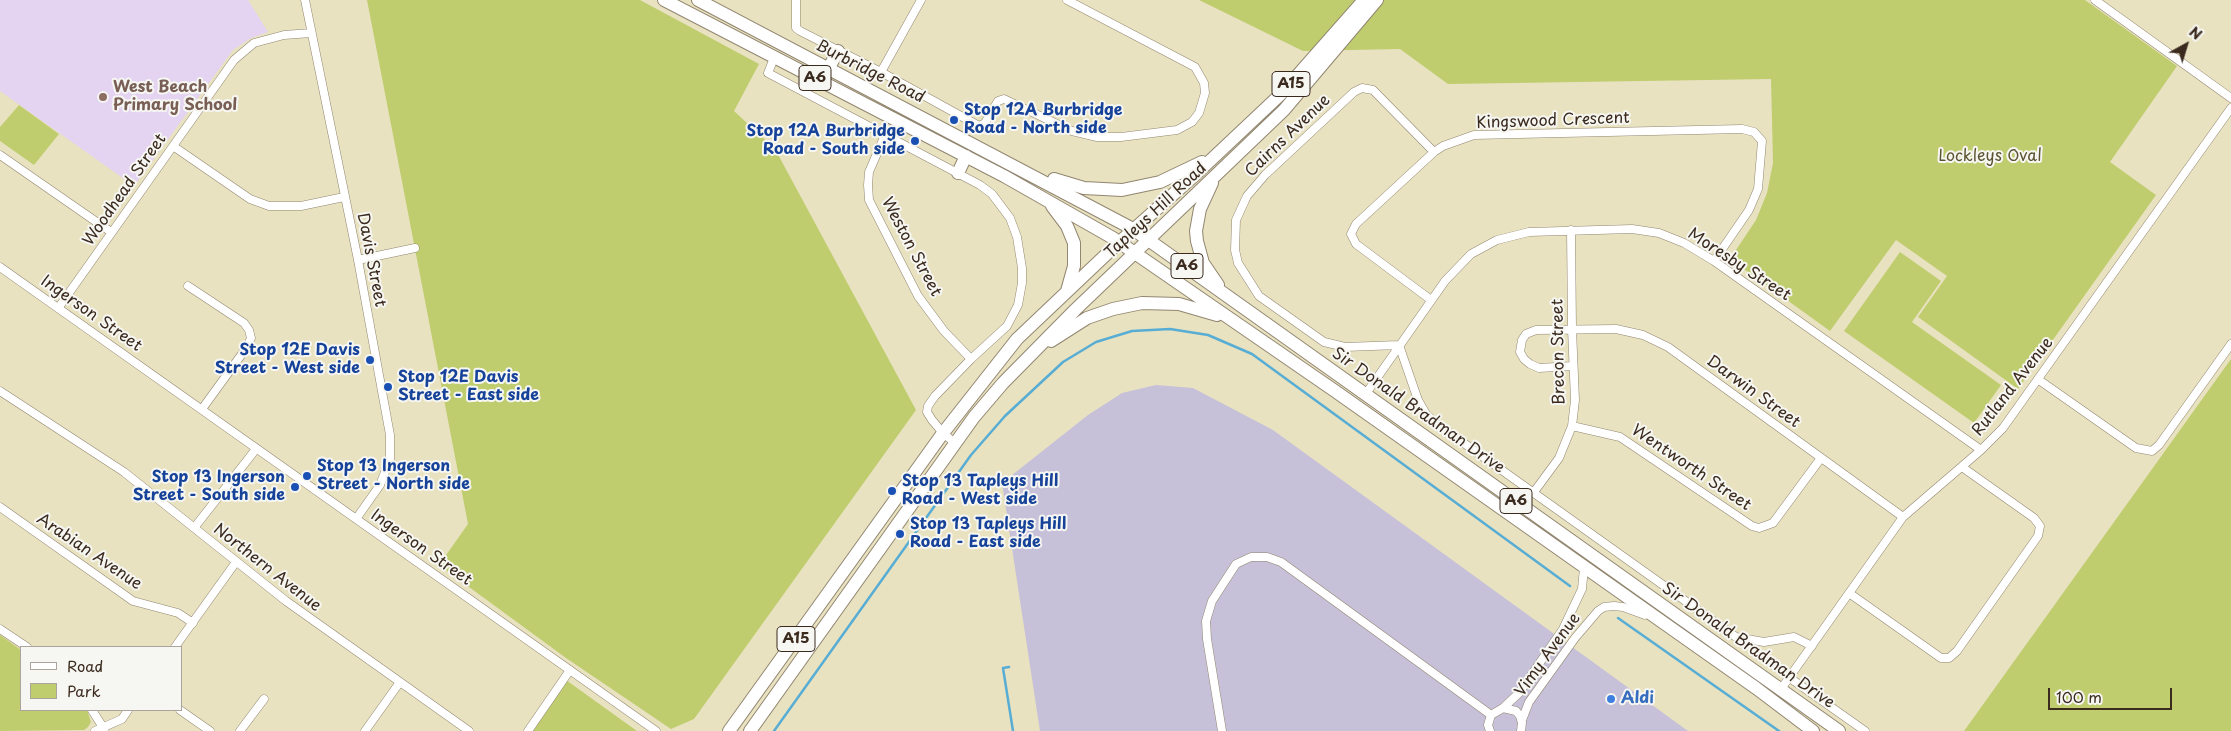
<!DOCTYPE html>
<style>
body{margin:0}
#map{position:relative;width:2231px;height:731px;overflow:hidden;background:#e9e2c1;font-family:"Playpen Sans",sans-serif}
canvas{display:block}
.legend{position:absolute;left:20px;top:646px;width:162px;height:65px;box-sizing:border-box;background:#f6f6f2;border:1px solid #aba49d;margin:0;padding:6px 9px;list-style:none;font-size:15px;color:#3b2a1e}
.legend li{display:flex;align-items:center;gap:10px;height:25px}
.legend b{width:25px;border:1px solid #aba49d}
.north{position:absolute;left:2161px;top:20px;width:50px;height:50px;-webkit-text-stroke:4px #f6f6f2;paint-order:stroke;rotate:39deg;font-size:14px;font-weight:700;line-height:20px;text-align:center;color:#3b2a1e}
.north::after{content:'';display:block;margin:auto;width:18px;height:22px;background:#3b2a1e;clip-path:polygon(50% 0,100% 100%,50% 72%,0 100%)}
.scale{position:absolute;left:2048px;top:688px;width:124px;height:22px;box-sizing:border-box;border:2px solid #3b2a1e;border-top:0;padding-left:6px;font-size:15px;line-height:18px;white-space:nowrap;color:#3b2a1e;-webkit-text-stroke:4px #f6f6f2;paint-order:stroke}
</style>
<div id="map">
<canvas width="2231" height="731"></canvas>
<ul class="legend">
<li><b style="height:6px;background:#fff"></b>Road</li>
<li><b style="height:14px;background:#bfcd6e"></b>Park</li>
</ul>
<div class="north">N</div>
<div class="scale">100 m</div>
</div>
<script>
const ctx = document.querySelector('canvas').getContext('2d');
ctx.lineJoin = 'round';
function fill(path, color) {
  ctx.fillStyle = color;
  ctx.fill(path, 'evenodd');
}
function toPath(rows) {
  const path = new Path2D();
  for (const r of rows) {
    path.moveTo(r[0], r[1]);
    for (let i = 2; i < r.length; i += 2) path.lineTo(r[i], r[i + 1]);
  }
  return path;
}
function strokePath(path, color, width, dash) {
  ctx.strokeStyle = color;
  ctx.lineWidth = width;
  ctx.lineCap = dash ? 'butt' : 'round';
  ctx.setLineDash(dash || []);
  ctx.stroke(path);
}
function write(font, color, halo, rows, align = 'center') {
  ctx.font = font + ' "Playpen Sans",sans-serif';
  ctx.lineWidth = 4;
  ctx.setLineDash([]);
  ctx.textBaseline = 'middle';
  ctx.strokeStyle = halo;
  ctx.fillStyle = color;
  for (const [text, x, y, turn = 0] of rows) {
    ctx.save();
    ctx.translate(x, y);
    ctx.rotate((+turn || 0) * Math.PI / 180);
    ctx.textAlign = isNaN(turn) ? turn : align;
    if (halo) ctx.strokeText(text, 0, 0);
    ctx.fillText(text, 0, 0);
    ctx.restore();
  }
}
const built = toPath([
 [0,0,248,0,268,32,251,38,233,50,134,186,0,91]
]);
const industrial = toPath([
 [1156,385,1193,388,1273,430,1688,731,1040,731,1002,483,1088,415,1122,393]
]);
const green = toPath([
 [367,0,640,0,759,64,734,111,775,149,916,410,694,719,671,729,566,658,439,565,468,524],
 [1199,0,2085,0,2177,66,2110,162,2156,195,2018,389,1918,317,1947,276,1896,240,1830,331,1730,259,1756,220,1767,193,1773,163,1771,79,1448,84,1400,49,1303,51],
 [19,105,59,134,34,165,0,141,0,127],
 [1900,252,1941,281,1912,322,2001,385,1974,423,1844,331],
 [2231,359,2231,731,1964,731],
 [0,635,21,650,21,710,87,710,91,722,88,727,84,730,0,731],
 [566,680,637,731,532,731]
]);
const stream = toPath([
 [1618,618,1779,731],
 [1009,667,1003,668,1013,731],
 [774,731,971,455,1005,416,1063,362,1096,342,1132,331,1170,329,1208,335,1252,354,1570,586]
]);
const minor = toPath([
 [305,0,358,260,390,435,390,459,380,485,356,519],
 [796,0,796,28,800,31,881,72,979,126,985,123,998,101,1004,99,1072,131,1097,137,1121,137,1177,130,1192,122,1199,113,1205,93,1204,83,1195,67,1067,0],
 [2095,0,2231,98],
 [774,58,768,73,980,185,992,194,1010,218,1017,237,1022,268,1022,283,1018,305,1007,326,971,359,935,396,928,406,927,412,932,420,943,433,956,444],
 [881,72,921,0],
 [885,135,869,172,868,185,869,200,918,296,944,331,971,359],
 [173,146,250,199,269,206,301,206,344,197],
 [0,155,111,232],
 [358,260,415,248],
 [0,267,656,731],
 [188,286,244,323,249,330,251,338,247,347,202,409],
 [1431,300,1356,244,1351,234,1356,224,1434,152,1443,146,1474,135,1742,129,1754,132,1762,141,1758,189,1749,210,1714,261],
 [59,307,234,60,254,43,284,35,311,33],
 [1399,345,1418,400,1426,414,1437,424,1736,637,1764,642,1794,637,1812,646],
 [1399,345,1345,347,1324,342,1259,296,1238,263,1235,250,1236,220,1247,196,1265,175,1354,92,1362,88,1373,90,1434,152],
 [1573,366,1539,368,1530,364,1524,359,1520,352,1522,340,1526,334,1536,330,1616,329,1643,335,1668,347,1903,517],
 [2039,380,2136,448,2152,451,2159,445,2231,344],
 [0,391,124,472,286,601,469,731],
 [1365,395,1445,281,1471,254,1497,240,1529,232,1632,229,1659,233,1684,243,1714,261,1981,450],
 [1572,426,1620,437,1752,526,1759,528,1773,523,1821,458],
 [1534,492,1559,458,1572,426,1575,400,1572,329,1571,230],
 [0,507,133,601,178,613,193,623],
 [194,528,256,449],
 [1849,593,1941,658,1949,658,1957,651,2038,536,2040,526,2034,518,1962,467],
 [0,629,27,647],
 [175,647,236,562],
 [1790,678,1865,731],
 [1781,689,1903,517,1981,450,2003,428,2231,108],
 [1503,708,1519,693,1563,629,1582,589,1584,568],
 [92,710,104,729],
 [180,710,210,731],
 [1522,720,1529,702,1575,638,1598,611,1604,607,1614,606,1623,607,1645,615],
 [95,731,122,719,128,710],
 [240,731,264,699],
 [365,731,400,682],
 [528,731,570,670],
 [1222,731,1207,639,1206,621,1212,601,1236,564,1251,557,1267,557,1281,562,1491,715],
 [1490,731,1488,725,1491,715,1503,708,1516,711,1520,716,1522,723,1521,731]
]);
const primary = toPath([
 [664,0,1004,176,1113,238,1335,391,1756,688,1813,731],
 [698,0,1133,229,1839,731],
 [825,75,838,51],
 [958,173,966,156],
 [1054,179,1084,188,1122,190,1160,182,1202,162],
 [1212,183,1200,209,1196,231,1197,241,1203,263,1218,285],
 [1052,206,1067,226,1074,243,1074,266,1067,291],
 [1051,341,1087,318,1113,309,1142,303,1179,304,1217,315],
 [729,731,943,433,1017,339,1113,248,1196,174,1282,93,1364,0],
 [750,731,974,417,1003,383,1075,310,1284,110,1377,0]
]);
const markers = [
 [103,97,5,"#8d6e63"],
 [954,120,5,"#1a4fb4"],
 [915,141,5,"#1a4fb4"],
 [370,360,5,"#1a4fb4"],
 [388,387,5,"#1a4fb4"],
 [307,476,5,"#1a4fb4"],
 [295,487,5,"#1a4fb4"],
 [892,491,5,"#1a4fb4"],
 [900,534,5,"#1a4fb4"],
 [1611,699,5,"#3f7fe0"]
];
const shields = [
 [815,78,32],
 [1291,84,38],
 [1187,266,32],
 [1516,501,32],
 [796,639,38]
];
const shieldNames = [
 ["A6",815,78],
 ["A15",1291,84],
 ["A6",1187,266],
 ["A6",1516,501],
 ["A15",796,639]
];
const streetNames = [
 ["Burbridge Road",870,72,27],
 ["Kingswood Crescent",1553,121,-2],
 ["Cairns Avenue",1288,136,-44],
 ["Woodhead Street",125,190,-55],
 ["Tapleys Hill Road",1156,211,-43],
 ["Weston Street",911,247,62],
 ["Davis Street",371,260,79],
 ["Moresby Street",1739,265,33],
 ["Ingerson Street",91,314,35],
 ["Brecon Street",1559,352,-91],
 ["Rutland Avenue",2013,387,-52],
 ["Darwin Street",1753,392,36],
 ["Sir Donald Bradman Drive",1418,411,35],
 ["Wentworth Street",1691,468,34],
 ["Ingerson Street",421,548,35],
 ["Arabian Avenue",89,552,34],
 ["Northern Avenue",267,568,38],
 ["Sir Donald Bradman Drive",1748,646,35],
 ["Vimy Avenue",1548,655,-54]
];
const educationNames = [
 ["West Beach",113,88],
 ["Primary School",113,106]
];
const transitNames = [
 ["Stop 12A Burbridge",964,111],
 ["Road - North side",964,129],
 ["Stop 12A Burbridge",905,132,"right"],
 ["Road - South side",905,150,"right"],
 ["Stop 12E Davis",360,351,"right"],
 ["Street - West side",360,369,"right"],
 ["Stop 12E Davis",398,378],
 ["Street - East side",398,396],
 ["Stop 13 Ingerson",317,467],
 ["Street - North side",317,485],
 ["Stop 13 Ingerson",285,478,"right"],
 ["Street - South side",285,496,"right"],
 ["Stop 13 Tapleys Hill",902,482],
 ["Road - West side",902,500],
 ["Stop 13 Tapleys Hill",910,525],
 ["Road - East side",910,543]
];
const parkNames = [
 ["Lockleys Oval",1990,157]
];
const shopNames = [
 ["Aldi",1621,699]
];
fill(built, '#e4d3f1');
fill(industrial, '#c6c0d9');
fill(green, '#bfcd6e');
strokePath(stream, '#58add4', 2.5);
strokePath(minor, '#928670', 9);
strokePath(primary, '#928670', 14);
strokePath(minor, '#fff', 8);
strokePath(primary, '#fff', 12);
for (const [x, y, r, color] of markers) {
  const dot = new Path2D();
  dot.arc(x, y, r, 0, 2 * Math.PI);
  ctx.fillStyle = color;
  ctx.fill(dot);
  strokePath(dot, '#f6f6f2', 2);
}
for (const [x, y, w] of shields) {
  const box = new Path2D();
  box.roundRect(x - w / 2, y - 12.5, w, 25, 4);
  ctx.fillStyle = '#f6f6f2';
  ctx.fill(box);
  strokePath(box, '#3b2a1e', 1);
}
write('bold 15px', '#3b2a1e', null, shieldNames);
write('16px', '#3b2a1e', '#f6f6f2', streetNames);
write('bold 16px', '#785e54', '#f6f6f2', educationNames, 'left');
write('bold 16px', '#164399', '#f6f6f2', transitNames, 'left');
write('16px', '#5c5332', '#f6f6f2', parkNames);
write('bold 16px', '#366cbe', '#f6f6f2', shopNames, 'left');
</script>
